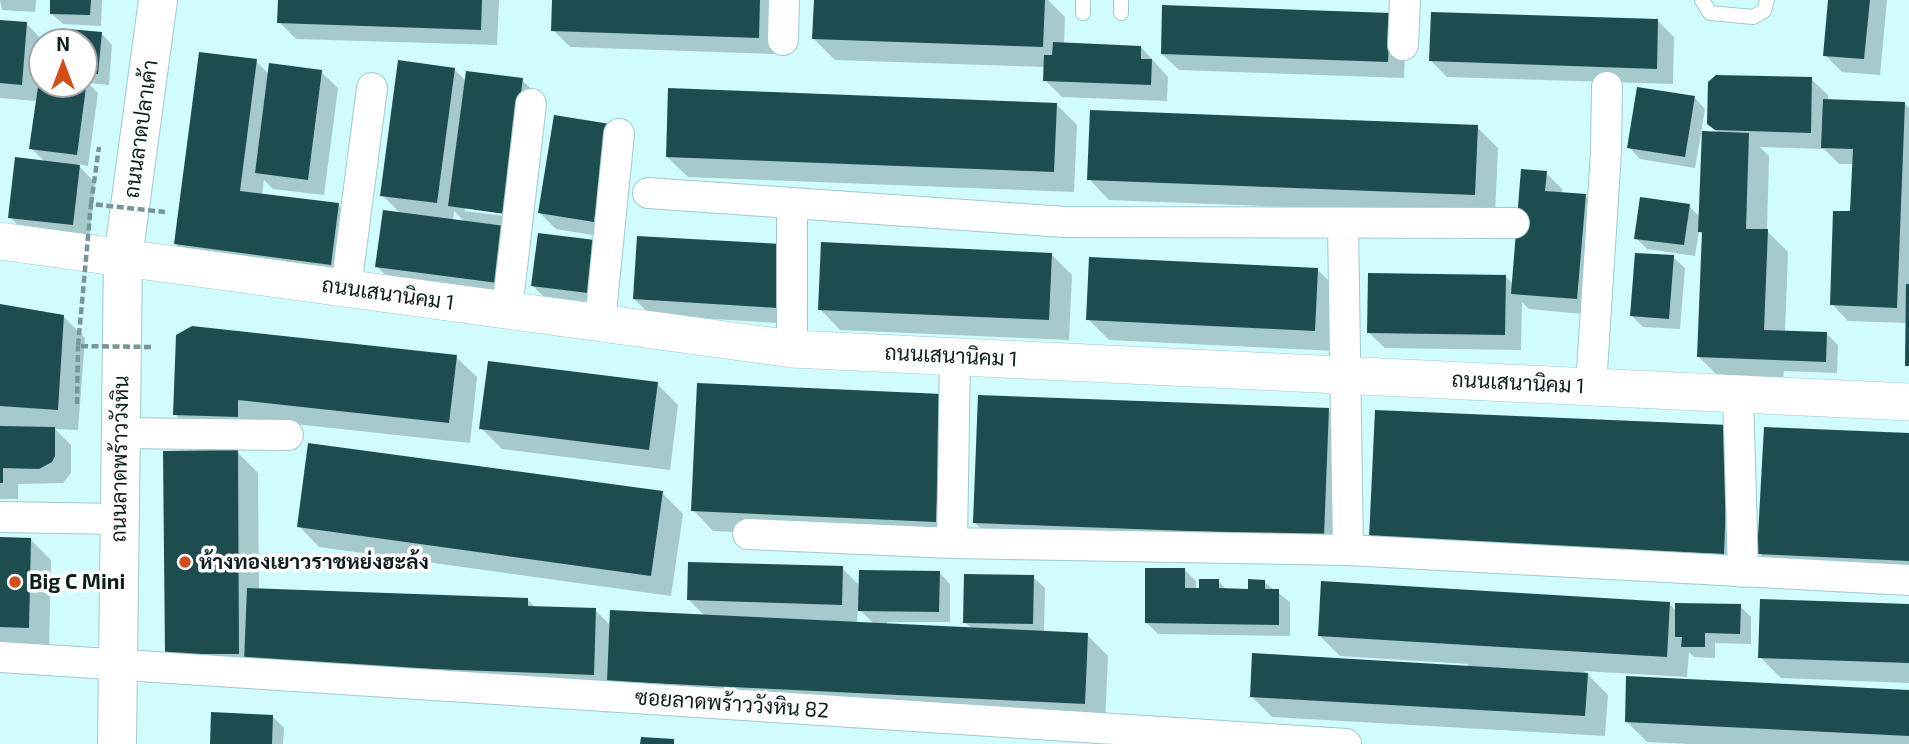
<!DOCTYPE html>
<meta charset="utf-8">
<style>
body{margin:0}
#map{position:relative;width:1909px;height:744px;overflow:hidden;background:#d0fcfe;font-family:"Exo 2",sans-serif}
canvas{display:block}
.north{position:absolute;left:28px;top:28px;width:70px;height:70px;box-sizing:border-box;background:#fff;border:2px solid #9fa5a5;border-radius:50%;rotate:0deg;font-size:19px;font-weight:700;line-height:28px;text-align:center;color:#0e1e1f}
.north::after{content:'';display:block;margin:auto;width:24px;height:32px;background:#d44d19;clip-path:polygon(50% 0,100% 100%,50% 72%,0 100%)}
</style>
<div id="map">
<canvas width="1909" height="744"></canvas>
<div class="north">N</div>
</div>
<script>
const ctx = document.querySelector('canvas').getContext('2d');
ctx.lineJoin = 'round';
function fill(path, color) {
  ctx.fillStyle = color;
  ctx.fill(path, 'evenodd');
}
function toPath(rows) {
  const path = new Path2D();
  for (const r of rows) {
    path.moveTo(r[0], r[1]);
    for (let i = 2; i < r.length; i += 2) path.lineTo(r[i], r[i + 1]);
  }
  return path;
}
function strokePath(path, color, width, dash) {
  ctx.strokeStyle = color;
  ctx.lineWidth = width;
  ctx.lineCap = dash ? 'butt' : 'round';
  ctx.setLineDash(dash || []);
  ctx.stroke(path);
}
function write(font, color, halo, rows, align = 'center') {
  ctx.font = font + ' "Exo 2",Sarabun,sans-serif';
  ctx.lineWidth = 7;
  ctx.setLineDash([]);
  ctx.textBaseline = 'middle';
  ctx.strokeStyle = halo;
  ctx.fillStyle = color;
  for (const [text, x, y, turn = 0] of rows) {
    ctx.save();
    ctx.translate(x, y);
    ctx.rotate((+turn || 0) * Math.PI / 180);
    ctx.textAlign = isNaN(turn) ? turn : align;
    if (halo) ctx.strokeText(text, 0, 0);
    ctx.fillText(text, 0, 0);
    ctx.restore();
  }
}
const shadow = toPath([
 [0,0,36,0,35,12,2,10],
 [52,0,102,0,101,26,63,24,51,13],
 [280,0,499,0,497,45,296,39,279,22],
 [554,0,770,0,776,7,775,54,570,47,553,30],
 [815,0,1048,0,1065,17,1064,44,1141,47,1168,77,1167,101,1062,97,1045,80,1046,67,835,60,814,39],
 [1830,0,1887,0,1880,75,1842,72,1825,55],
 [1658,21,1674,37,1673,84,1447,77,1431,61],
 [0,22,27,24,43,41,40,75,42,84,84,84,84,42,69,42,101,33,112,45,109,85,88,83,98,93,88,166,77,164,95,183,89,241,26,234,10,217,45,162,31,148,37,101,0,98],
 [1406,31,1404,78,1179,70,1162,54],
 [256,61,269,74,321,72,338,88,324,195,273,189,264,180,262,195,338,205,359,226,351,285,197,265,176,244],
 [454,69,466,81,522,80,539,97,514,298,394,283,377,267,401,214,382,195],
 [465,207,514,214,513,217,465,211],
 [454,211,466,223,453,221],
 [1811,79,1828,95,1828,101,1904,103,1909,108,1909,367,1907,365,1908,323,1848,321,1832,304,1852,213,1854,164,1839,164,1824,149,1760,147,1769,156,1767,231,1788,252,1785,332,1827,334,1838,345,1837,373,1784,371,1783,380,1720,378,1699,357,1704,236,1699,231,1695,256,1647,249,1636,238,1689,206,1700,217,1703,135,1701,134,1695,168,1640,159,1629,147,1694,97,1705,109,1701,133,1720,134,1709,123],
 [1056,104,1077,125,1074,192,688,177,667,157],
 [609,125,610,238,556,229,540,213],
 [1477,127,1498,148,1495,215,1109,200,1089,179],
 [1546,173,1562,189,1562,194,1585,196,1601,212,1593,315,1529,309,1522,302,1521,350,1385,348,1368,332,1505,276,1513,284],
 [539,235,599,303,544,297,533,286],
 [781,246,794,324,651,315,634,299],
 [1051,254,1072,275,1069,340,840,330,820,309],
 [1673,257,1685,268,1680,329,1643,327,1632,316],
 [1317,269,1338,290,1335,351,1109,340,1088,319],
 [0,306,64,317,85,338,78,430,55,429,71,445,71,473,63,483,18,484,18,499,0,499],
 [178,337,456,357,477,377,470,443,258,420,196,435,175,414],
 [657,384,678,405,670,470,502,449,481,428],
 [941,396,956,542,713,531,693,510],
 [1328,410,1349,431,1344,556,996,544,975,523],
 [1729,426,1744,574,1392,559],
 [1909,435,1909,580,1780,574,1759,553],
 [237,452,258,473,259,590,528,600,536,608,595,610,611,626,705,616,689,600,842,568,860,586,939,572,950,584,950,622,887,622,887,625,972,629,965,622,1033,577,1045,588,1044,633,1087,635,1108,656,1105,724,167,654],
 [858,608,874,624,857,624],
 [662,493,683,514,671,596,319,547,299,526],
 [0,539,30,539,51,560,49,648,0,647],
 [1185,570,1196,581,1196,590,1218,581,1227,590,1249,591,1264,582,1290,602,1290,636,1158,634,1147,623],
 [1669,604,1677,611,1740,606,1751,617,1751,644,1715,643,1715,658,1694,657,1689,652,1687,677,1584,671,1608,695,1605,736,1272,717,1251,696,1468,667,1468,664,1340,656,1319,635],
 [1909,606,1909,683,1781,678,1760,657],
 [1909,692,1909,744,1690,744,1647,742,1626,721],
 [273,717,284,728,283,744,212,744]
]);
const building = toPath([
 [50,0,91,0,90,15,50,14],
 [278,0,482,0,481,30,277,23],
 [552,0,760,0,759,38,551,31],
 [814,0,1045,0,1043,47,812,39],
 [1828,0,1870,0,1864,59,1823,56],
 [1162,5,1390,13,1388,62,1161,54],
 [1431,12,1658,19,1657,69,1429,61],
 [0,20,27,22,22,85,0,83],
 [68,29,102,32,98,74,84,73,84,42,67,42],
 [1053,42,1141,46,1141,59,1152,59,1151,85,1043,81,1044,55,1052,55],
 [199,52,257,59,240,191,339,203,331,265,174,244],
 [398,60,455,68,437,203,380,196],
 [269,63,322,70,308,180,255,173],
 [466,71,523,78,505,214,448,206],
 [40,73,42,74,42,84,84,84,84,80,87,80,77,155,29,149],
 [1716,75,1812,77,1811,133,1715,130,1707,124,1708,82],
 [1637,87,1695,96,1685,157,1627,148],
 [668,88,1057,103,1054,172,666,157],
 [1823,99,1905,102,1897,308,1830,305,1833,211,1850,211,1853,149,1821,148],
 [1090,110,1478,125,1475,195,1087,180],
 [554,115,610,124,594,222,538,213],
 [1702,131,1749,133,1746,229,1768,229,1764,330,1827,332,1826,362,1697,357,1702,232,1698,232],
 [15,157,80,165,73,225,8,218],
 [1521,169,1547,171,1545,191,1586,194,1577,299,1511,294],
 [1640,197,1690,204,1684,245,1634,239],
 [383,210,505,226,498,283,375,267],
 [538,233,595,240,588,293,531,286],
 [637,236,782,244,778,308,633,299],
 [821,242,1052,253,1049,320,818,310],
 [1635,253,1674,255,1669,319,1630,316],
 [1089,257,1318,268,1315,331,1086,320],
 [1368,273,1506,275,1505,335,1367,333],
 [1906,284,1909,284,1909,366,1905,366],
 [0,304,64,315,58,410,0,406],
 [192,326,457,355,449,423,238,400,238,417,173,415,176,335],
 [488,361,658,382,649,450,479,429],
 [697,383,942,394,936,522,691,511],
 [978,395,1329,408,1324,536,973,523],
 [1375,410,1729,425,1724,554,1369,539],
 [0,426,55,427,55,456,52,462,39,469,3,468,3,483,0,483],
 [1764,427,1909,433,1909,561,1757,554],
 [308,443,663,491,651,576,297,527],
 [238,450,239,654,165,654,163,451],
 [0,537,31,538,29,628,0,627],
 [688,562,843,566,842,605,687,600],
 [1145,568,1185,568,1185,588,1199,588,1199,579,1219,579,1219,588,1248,589,1248,579,1265,580,1265,589,1279,589,1279,625,1145,623],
 [859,570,940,571,939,612,858,611],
 [964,574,1034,575,1033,624,963,623],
 [1321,581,1670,602,1667,657,1318,636],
 [247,588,528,598,528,606,596,608,594,675,244,662],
 [1760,599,1909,604,1909,663,1758,658],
 [1675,603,1741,604,1740,634,1705,633,1705,647,1681,647,1682,637,1675,637],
 [610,610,1088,633,1085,704,607,681],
 [1252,653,1588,673,1585,716,1250,697],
 [1626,676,1909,690,1909,736,1625,722],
 [211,712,273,715,272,744,210,744],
 [641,737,674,739,674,744,640,744]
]);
const path = toPath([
 [91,204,99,147],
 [77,404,78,346]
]);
const service = toPath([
 [1702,0,1710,13,1753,17,1764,11,1767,0],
 [1083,13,1083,0],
 [1121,13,1121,0]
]);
const minor = toPath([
 [783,40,784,0],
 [1403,45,1405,0],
 [648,193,1065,222,1514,223],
 [792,203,792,349],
 [1343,223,1348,550],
 [346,288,372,88],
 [507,310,531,104],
 [600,322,619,134],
 [1591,386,1606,152,1607,87],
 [1738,393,1743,572],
 [120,433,288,435],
 [0,517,119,519],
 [748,534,952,543,1348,550,1909,580],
 [952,543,955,356],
 [0,657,1346,744]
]);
const tertiary = toPath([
 [0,241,792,349,1909,402]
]);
const secondary = toPath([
 [117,744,123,258,158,0]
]);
const pathBridge = toPath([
 [151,347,78,346,91,204,165,212]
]);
const markers = [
 [185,562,7,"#d44d19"],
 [15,582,7,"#d44d19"]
];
const streetNames = [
 ["ถนนลาดปลาเค้า",141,129,-82],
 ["ถนนเสนานิคม 1",388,294,8],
 ["ถนนเสนานิคม 1",951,356,3],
 ["ถนนเสนานิคม 1",1518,383,3],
 ["ถนนลาดพร้าววังหิน",120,459,-89],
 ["ซอยลาดพร้าววังหิน 82",732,704,4]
];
const poiNames = [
 ["ห้างทองเยาวราชหย่งฮะล้ง",199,562],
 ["Big C Mini",29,582]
];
fill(shadow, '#0003');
fill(building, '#1e4d50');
strokePath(service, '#a0c9cb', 16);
strokePath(minor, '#a0c9cb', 32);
strokePath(tertiary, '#a0c9cb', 38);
strokePath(secondary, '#a0c9cb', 40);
strokePath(path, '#779698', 4.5, [7, 3.5]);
strokePath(service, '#fff', 14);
strokePath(minor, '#fff', 30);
strokePath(tertiary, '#fff', 37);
strokePath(secondary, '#fff', 38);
strokePath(pathBridge, '#779698', 4.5, [7, 3.5]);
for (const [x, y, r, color] of markers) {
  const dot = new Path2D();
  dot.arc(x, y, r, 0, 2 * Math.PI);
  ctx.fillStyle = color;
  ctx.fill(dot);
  strokePath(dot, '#fff', 2.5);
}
write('21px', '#0e1e1f', '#fff', streetNames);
write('bold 21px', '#0e1e1f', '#fff', poiNames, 'left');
</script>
